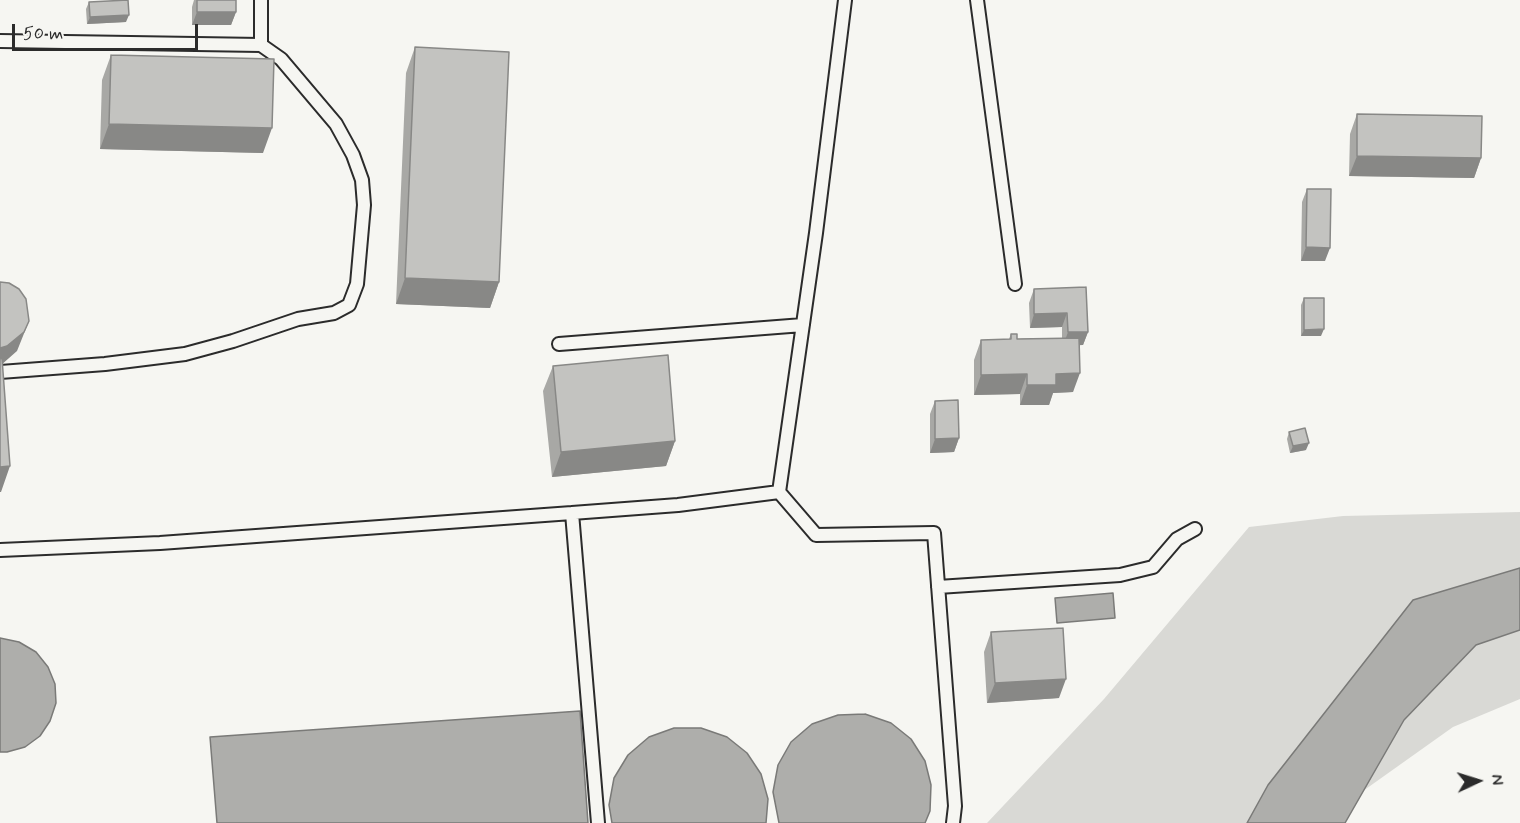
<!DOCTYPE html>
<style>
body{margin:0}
#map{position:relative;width:1520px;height:823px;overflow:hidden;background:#f6f6f2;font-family:Mynerve,sans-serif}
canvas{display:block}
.north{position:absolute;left:1448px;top:751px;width:60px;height:60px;-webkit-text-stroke:4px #f6f6f2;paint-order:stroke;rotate:86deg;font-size:16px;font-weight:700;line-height:24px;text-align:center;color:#2b2b2b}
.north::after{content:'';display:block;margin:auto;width:21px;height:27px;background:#2b2b2b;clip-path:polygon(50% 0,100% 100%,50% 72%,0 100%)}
.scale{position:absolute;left:12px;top:24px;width:186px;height:27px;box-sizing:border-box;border:3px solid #2b2b2b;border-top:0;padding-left:8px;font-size:18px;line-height:21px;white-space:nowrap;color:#2b2b2b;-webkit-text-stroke:4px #f6f6f2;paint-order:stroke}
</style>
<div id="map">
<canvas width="1520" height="823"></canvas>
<div class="north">N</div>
<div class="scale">50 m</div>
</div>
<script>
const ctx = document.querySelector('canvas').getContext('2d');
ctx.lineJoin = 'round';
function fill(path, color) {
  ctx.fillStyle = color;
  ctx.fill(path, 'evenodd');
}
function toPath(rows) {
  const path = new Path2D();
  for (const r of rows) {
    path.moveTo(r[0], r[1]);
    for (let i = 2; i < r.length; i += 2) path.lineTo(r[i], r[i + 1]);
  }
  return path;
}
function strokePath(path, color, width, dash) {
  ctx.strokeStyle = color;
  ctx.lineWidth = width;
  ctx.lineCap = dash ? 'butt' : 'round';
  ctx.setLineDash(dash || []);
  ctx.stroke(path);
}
const green = toPath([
 [1520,512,1520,568,1413,600,1268,785,1247,823,987,823,1104,699,1249,527,1343,516],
 [1520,630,1520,699,1453,727,1363,791,1404,720,1476,645]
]);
const water = toPath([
 [1520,568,1520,630,1476,645,1404,720,1345,823,1247,823,1268,785,1413,600,1520,568],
 [1113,593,1115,618,1057,623,1055,598,1113,593],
 [0,638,19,642,36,652,48,667,55,684,56,703,50,721,40,736,25,747,7,752,0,752,0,638],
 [580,711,588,823,217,823,210,737,580,711],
 [865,714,891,723,911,739,925,761,931,785,930,811,925,823,779,823,773,792,778,765,791,742,812,724,838,715,865,714],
 [674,728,701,728,727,737,747,753,761,774,768,799,766,823,612,823,609,805,614,778,628,755,649,737,674,728]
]);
const lane = toPath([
 [977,0,1015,284],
 [0,41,261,45,261,0],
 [559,344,803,325],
 [0,372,105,364,185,354,233,341,298,319,334,313,349,305,357,284,364,205,362,180,353,155,336,124,281,59,261,45],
 [779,492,816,535,934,533,955,806,953,823],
 [572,513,598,823],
 [0,550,160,543,572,513,678,505,779,492,816,233,845,0],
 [938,587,1120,575,1153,567,1177,539,1195,529]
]);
const wall = toPath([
 [194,0,236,0,236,12,231,25,192,25,192,7],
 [89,2,126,22,87,24,86,9],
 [415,47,499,282,490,308,396,304,406,73],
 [111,55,263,153,100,149,102,80],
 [1357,114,1481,158,1474,178,1349,176,1350,134],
 [1307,189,1325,261,1301,261,1302,202],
 [1086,287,1088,332,1083,345,1080,345,1073,392,1053,393,1049,405,1020,405,1020,394,974,395,974,360,981,340,1009,339,1011,334,1017,339,1062,338,1062,327,1030,328,1029,303,1034,289],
 [1304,298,1321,336,1301,336,1301,305],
 [553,366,675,441,666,466,552,477,543,391],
 [935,401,959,438,954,452,930,453,930,414],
 [1289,432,1306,450,1290,453,1287,439],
 [991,632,1059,698,987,703,984,652]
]);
const shadedWall = toPath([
 [197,12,236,12,231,25,192,25],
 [129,15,126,22,87,24,90,17],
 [109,124,272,128,263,153,100,149],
 [1357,156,1481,158,1474,178,1349,176],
 [1306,247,1330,248,1325,261,1301,261],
 [405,278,499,282,490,308,396,304],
 [1067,313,1062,327,1030,328,1034,314],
 [29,321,17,351,0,366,0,348],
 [1324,329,1321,336,1301,336,1304,330],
 [1068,332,1088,332,1083,345,1063,346],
 [1080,373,1073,392,1053,393,1049,405,1020,405,1027,385,1056,374],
 [1027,374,1020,394,974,395,981,375],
 [959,438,954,452,930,453,935,439],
 [675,441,666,466,552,477,561,452],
 [1309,443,1306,450,1290,453,1293,446],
 [10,466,1,492,0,492,0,467],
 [1066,679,1059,698,987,703,995,683]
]);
const building = toPath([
 [128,0,129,15,90,17,89,2,128,0],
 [197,0,236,0,236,12,197,12,197,0],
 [415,47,509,52,499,282,405,278,415,47],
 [111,55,274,59,272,128,109,124,111,55],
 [1357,114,1482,116,1481,158,1357,156,1357,114],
 [1307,189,1331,189,1330,248,1306,247,1307,189],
 [0,282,9,283,19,289,26,299,29,321,24,332,7,346,0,348,0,282],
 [1086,287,1088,332,1068,332,1067,313,1034,314,1034,289,1086,287],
 [1304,298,1324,298,1324,329,1304,330,1304,298],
 [1011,334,1017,334,1017,339,1079,338,1080,373,1056,374,1056,385,1027,385,1027,374,981,375,981,340,1011,339,1011,334],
 [668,355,675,441,561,452,553,366,668,355],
 [2,358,10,466,0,467,0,359,2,358],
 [958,400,959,438,935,439,935,401,958,400],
 [1305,428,1309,443,1293,446,1289,432,1305,428],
 [1063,628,1066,679,995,683,991,632,1063,628]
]);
fill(green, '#d9d9d5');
fill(water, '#aeaeab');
strokePath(water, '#7a7a78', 1.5);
strokePath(lane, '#2b2b2b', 16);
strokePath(lane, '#f6f6f2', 12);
fill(wall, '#a8a8a5');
fill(shadedWall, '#888886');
fill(building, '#c3c3c0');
strokePath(building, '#888886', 1.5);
</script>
